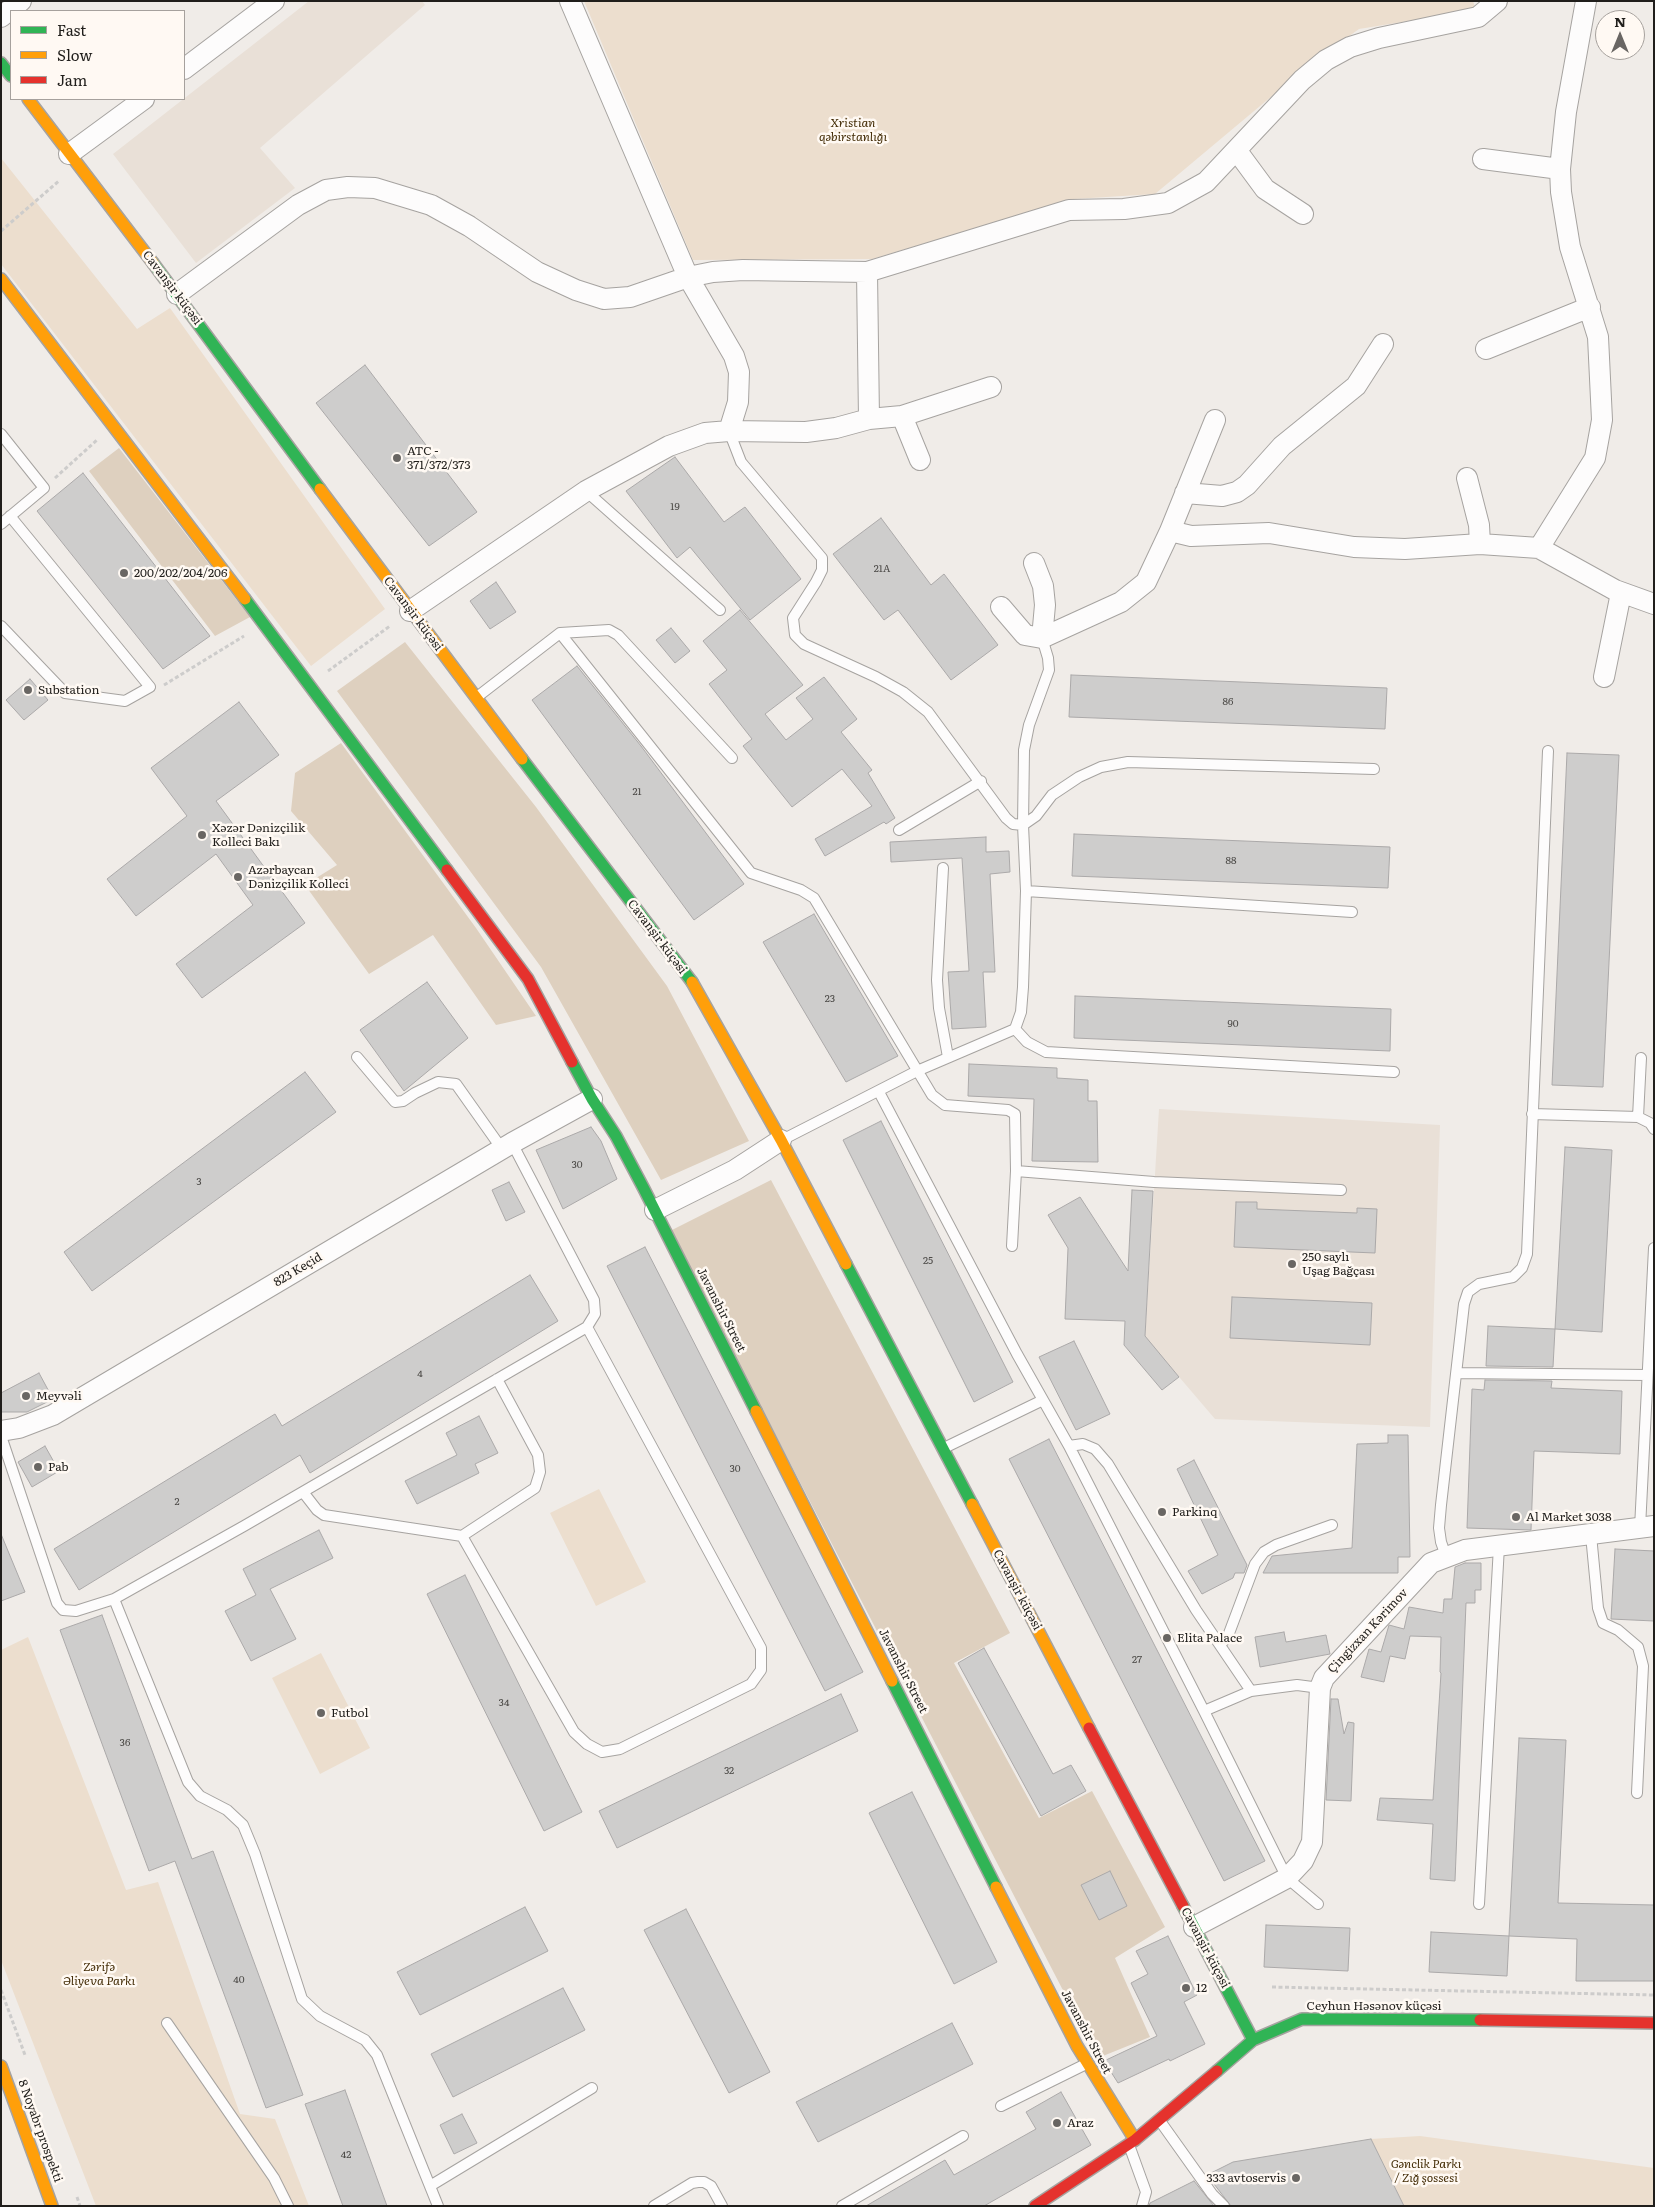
<!DOCTYPE html>
<meta charset="utf-8">
<style>
body{margin:0}
#map{position:relative;width:1655px;height:2207px;overflow:hidden;background:#f0ece8;font-family:Literata,serif}
canvas{display:block}
.frame{position:absolute;inset:0;border:2px solid #201e1b;pointer-events:none}
.legend{position:absolute;left:10px;top:10px;width:175px;height:90px;box-sizing:border-box;background:#fff9f3;border:1px solid #a6a19d;margin:0;padding:6px 9px;list-style:none;font-size:15px;color:#201e1b}
.legend li{display:flex;align-items:center;gap:10px;height:25px}
.legend b{width:25px;border:1px solid #a6a19d}
.north{position:absolute;left:1595px;top:10px;width:50px;height:50px;box-sizing:border-box;background:#fff9f3;border:1px solid #a6a19d;border-radius:50%;rotate:0deg;font-size:14px;font-weight:700;line-height:20px;text-align:center;color:#201e1b}
.north::after{content:'';display:block;margin:auto;width:18px;height:22px;background:#696663;clip-path:polygon(50% 0,100% 100%,50% 72%,0 100%)}
</style>
<div id="map">
<canvas width="1655" height="2207"></canvas>
<div class="frame"></div>
<ul class="legend">
<li><b style="height:6px;background:#30b455"></b>Fast</li>
<li><b style="height:6px;background:#ff9f0a"></b>Slow</li>
<li><b style="height:6px;background:#e5322d"></b>Jam</li>
</ul>
<div class="north">N</div>
</div>
<script>
const ctx = document.querySelector('canvas').getContext('2d');
ctx.lineJoin = 'round';
function fill(path, color) {
  ctx.fillStyle = color;
  ctx.fill(path, 'evenodd');
}
function toPath(rows) {
  const path = new Path2D();
  for (const r of rows) {
    path.moveTo(r[0], r[1]);
    for (let i = 2; i < r.length; i += 2) path.lineTo(r[i], r[i + 1]);
  }
  return path;
}
function strokePath(path, color, width, dash) {
  ctx.strokeStyle = color;
  ctx.lineWidth = width;
  ctx.lineCap = dash ? 'butt' : 'round';
  ctx.setLineDash(dash || []);
  ctx.stroke(path);
}
function write(font, color, halo, rows, align = 'center') {
  ctx.font = font + ' Literata,serif';
  ctx.lineWidth = 5;
  ctx.setLineDash([]);
  ctx.textBaseline = 'middle';
  ctx.strokeStyle = halo;
  ctx.fillStyle = color;
  for (const [text, x, y, turn = 0] of rows) {
    ctx.save();
    ctx.translate(x, y);
    ctx.rotate((+turn || 0) * Math.PI / 180);
    ctx.textAlign = isNaN(turn) ? turn : align;
    if (halo) ctx.strokeText(text, 0, 0);
    ctx.fillText(text, 0, 0);
    ctx.restore();
  }
}
const built = toPath([
 [309,1,422,1,425,5,260,148,295,188,196,263,113,154],
 [1159,1109,1440,1125,1430,1427,1215,1419,1145,1337]
]);
const green = toPath([
 [584,1,1473,1,1476,10,1359,29,1309,65,1155,194,1074,199,872,259,693,260],
 [1,158,137,329,170,308,385,609,311,666,1,264],
 [599,1489,646,1582,596,1606,550,1513],
 [28,1637,126,1890,158,1882,240,2114,275,2119,309,2206,96,2206,1,1960,1,1650],
 [321,1653,370,1748,320,1774,272,1678],
 [1420,2136,1654,2168,1654,2206,1404,2206,1371,2139]
]);
const forest = toPath([
 [119,448,250,617,215,636,89,471],
 [405,642,536,807,667,986,749,1141,661,1180,541,967,337,691],
 [341,743,476,928,536,1016,496,1025,433,935,369,974,305,885,337,865,291,811,295,773],
 [771,1180,1010,1633,954,1663,1039,1818,1092,1791,1165,1927,1115,1958,1150,2037,1098,2058,670,1231]
]);
const building = toPath([
 [365,365,477,512,429,546,316,403,365,365],
 [675,457,724,522,745,507,801,579,750,620,690,547,677,558,626,491,675,457],
 [83,473,210,636,163,669,37,511,83,473],
 [881,518,931,585,944,574,998,645,951,680,898,610,884,620,833,554,881,518],
 [496,582,516,612,490,629,470,601,496,582],
 [740,610,803,685,765,714,786,740,813,719,796,698,824,677,857,719,841,732,872,770,868,773,895,818,886,824,884,822,825,856,815,839,872,806,842,769,792,807,743,746,752,739,709,684,727,670,703,641,740,610],
 [671,628,690,651,675,663,656,640,671,628],
 [577,666,641,746,744,884,694,920,532,700,577,666],
 [1071,675,1387,688,1385,729,1069,717,1071,675],
 [30,679,48,700,24,720,6,700,30,679],
 [239,702,279,755,216,801,305,923,202,998,176,964,253,905,216,854,136,916,107,879,187,816,151,768,239,702],
 [1567,753,1619,755,1603,1087,1552,1085,1567,753],
 [1074,834,1390,847,1388,888,1072,876,1074,834],
 [986,837,986,852,1009,851,1010,872,990,874,995,972,983,972,986,1027,952,1029,948,972,969,971,962,858,891,862,890,842,986,837],
 [814,914,898,1056,846,1082,763,942,814,914],
 [427,982,468,1038,404,1091,360,1030,427,982],
 [1075,996,1391,1009,1390,1051,1074,1038,1075,996],
 [969,1064,1057,1068,1057,1078,1088,1080,1088,1101,1097,1101,1098,1162,1032,1161,1034,1099,968,1096,969,1064],
 [305,1072,336,1112,92,1291,64,1252,305,1072],
 [881,1121,1013,1382,974,1402,843,1140,881,1121],
 [591,1127,601,1141,617,1179,563,1209,536,1150,591,1127],
 [1565,1147,1612,1150,1602,1332,1555,1329,1565,1147],
 [509,1182,525,1212,506,1221,492,1190,509,1182],
 [1132,1190,1153,1191,1145,1336,1179,1377,1162,1390,1124,1345,1125,1321,1065,1319,1068,1248,1048,1215,1080,1197,1128,1271,1132,1190],
 [1236,1202,1257,1202,1257,1209,1357,1213,1357,1208,1377,1209,1375,1253,1234,1247,1236,1202],
 [645,1247,863,1672,825,1691,607,1266,645,1247],
 [530,1275,558,1321,310,1473,300,1455,79,1590,54,1549,275,1414,282,1426,530,1275],
 [1232,1297,1372,1303,1370,1345,1230,1338,1232,1297],
 [1488,1326,1555,1329,1553,1367,1486,1366,1488,1326],
 [1074,1341,1110,1414,1076,1430,1039,1357,1074,1341],
 [39,1373,53,1399,27,1412,1,1412,1,1393,39,1373],
 [1485,1380,1552,1381,1551,1388,1622,1391,1620,1454,1534,1451,1531,1530,1467,1528,1472,1389,1484,1390,1485,1380],
 [479,1416,498,1453,475,1464,479,1473,417,1504,405,1481,457,1455,446,1433,479,1416],
 [1388,1435,1408,1435,1410,1557,1398,1557,1398,1573,1263,1573,1272,1556,1352,1548,1357,1444,1388,1443,1388,1435],
 [1049,1439,1265,1861,1224,1881,1009,1459,1049,1439],
 [45,1446,59,1471,32,1487,18,1462,45,1446],
 [1194,1460,1247,1565,1244,1573,1235,1573,1233,1578,1202,1594,1188,1571,1218,1555,1177,1469,1194,1460],
 [319,1530,333,1558,270,1589,296,1639,251,1661,225,1611,256,1595,243,1569,319,1530],
 [1,1534,25,1592,1,1601,1,1534],
 [1615,1549,1654,1551,1654,1621,1611,1619,1615,1549],
 [1465,1563,1481,1563,1481,1590,1475,1590,1475,1603,1466,1603,1455,1881,1430,1879,1433,1824,1377,1820,1380,1798,1433,1800,1441,1673,1440,1672,1441,1637,1410,1636,1405,1659,1390,1656,1384,1682,1361,1677,1369,1649,1381,1652,1389,1625,1404,1629,1409,1607,1443,1613,1444,1599,1452,1599,1455,1567,1465,1563],
 [465,1575,582,1812,544,1831,427,1594,465,1575],
 [102,1615,192,1859,213,1851,303,2095,266,2108,175,1861,149,1871,60,1630,102,1615],
 [1284,1632,1286,1642,1326,1635,1330,1654,1260,1667,1255,1637,1284,1632],
 [984,1648,1053,1774,1071,1765,1086,1791,1041,1816,958,1663,984,1648],
 [841,1694,858,1731,617,1848,599,1811,841,1694],
 [1331,1699,1338,1699,1344,1734,1348,1722,1354,1723,1351,1801,1326,1800,1331,1699],
 [1519,1738,1566,1740,1558,1903,1654,1905,1654,1981,1576,1981,1577,1939,1509,1936,1519,1738],
 [912,1792,997,1962,954,1984,869,1813,912,1792],
 [1110,1871,1127,1906,1099,1920,1081,1885,1110,1871],
 [525,1907,548,1951,420,2015,397,1972,525,1907],
 [686,1909,770,2072,729,2093,644,1930,686,1909],
 [1266,1925,1350,1928,1348,1971,1264,1967,1266,1925],
 [1431,1932,1509,1936,1507,1976,1429,1972,1431,1932],
 [1168,1936,1197,1995,1184,2002,1205,2044,1170,2061,1169,2059,1118,2083,1104,2061,1157,2036,1131,1983,1148,1974,1136,1951,1168,1936],
 [563,1988,585,2030,453,2097,431,2054,563,1988],
 [952,2023,973,2064,818,2142,796,2102,952,2023],
 [345,2090,387,2206,343,2206,305,2104,345,2090],
 [1061,2092,1091,2145,984,2206,866,2206,945,2160,954,2175,1036,2129,1026,2112,1061,2092],
 [462,2114,477,2143,454,2154,440,2125,462,2114],
 [1371,2139,1404,2206,1231,2206,1207,2175,1233,2162,1371,2139],
 [1194,2181,1214,2206,1149,2206,1150,2203,1194,2181]
]);
const path = toPath([
 [1,231,60,180],
 [55,478,97,440],
 [328,671,390,626],
 [164,685,244,636],
 [1272,1987,1654,1995],
 [1,1990,25,2055],
 [77,2197,80,2206]
]);
const lane = toPath([
 [729,431,741,462,822,558,822,570,816,582,793,618,795,635,804,644,876,677,903,692,928,712,1006,818,1013,824,1023,825,1036,816,1052,795,1079,777,1101,767,1128,762,1374,769],
 [1,434,44,488,1,524],
 [586,491,720,610],
 [1,626,65,693,125,701,150,687,10,516],
 [560,633,751,873,801,890,814,898,932,1095,945,1105,1008,1110,1015,1114,1016,1171,1012,1246],
 [477,697,560,633,609,630,618,635,732,758],
 [899,830,981,781],
 [943,868,937,980,939,1008,948,1057],
 [1026,891,1352,912],
 [1015,1029,1021,1012,1023,987,1026,891,1023,825,1024,750,1029,725,1049,670,1048,658,1042,638],
 [357,1057,395,1102,403,1101,415,1093,438,1082,456,1084,502,1149],
 [879,1092,1017,1354,1069,1446,1204,1711,1287,1878,1318,1904],
 [1532,1114,1638,1117,1650,1123,1654,1129],
 [1638,1117,1641,1058],
 [782,1140,917,1071,1015,1029,1027,1042,1046,1052,1394,1072],
 [1016,1171,1154,1182,1341,1190],
 [1457,1373,1647,1375],
 [1,1436,57,1603,63,1610,76,1611,114,1599,244,1526,587,1327,595,1314,594,1300,512,1143],
 [1069,1446,1083,1444,1095,1449,1108,1464,1196,1610,1251,1691],
 [944,1448,1043,1400],
 [303,1492,317,1510,324,1515,462,1536,535,1488,540,1472,538,1455,497,1379],
 [1640,1528,1654,1248],
 [1591,1535,1598,1608,1603,1623,1618,1630,1638,1647,1643,1666,1637,1793],
 [462,1536,574,1732,587,1744,602,1752,620,1749,751,1684,761,1670,761,1648,587,1327],
 [1446,1556,1441,1542,1439,1528,1441,1505,1464,1304,1468,1292,1479,1284,1513,1277,1522,1268,1527,1254,1548,751],
 [114,1599,188,1782,200,1796,227,1810,243,1825,255,1854,302,1999,320,2016,365,2040,377,2055,438,2206],
 [1220,1645,1228,1636,1255,1564,1264,1552,1276,1545,1332,1525],
 [1204,1711,1251,1691,1297,1685,1320,1688],
 [1479,1904,1499,1546],
 [167,2023,274,2178,288,2206],
 [1001,2106,1086,2064],
 [1160,2121,1212,2194,1224,2206],
 [1129,2145,1146,2192,1142,2206],
 [430,2186,592,2088],
 [654,2206,692,2183,698,2182,704,2182,711,2186,722,2206],
 [842,2206,963,2136]
]);
const street = toPath([
 [570,1,688,277,734,356,739,372,738,402,729,431],
 [1,17,21,1],
 [184,69,274,1],
 [1237,151,1265,189,1303,214],
 [69,154,144,99],
 [1483,159,1560,169],
 [867,272,869,419],
 [177,294,298,205,326,190,348,187,375,188,431,205,469,226,537,272,576,290,604,299,630,297,688,277,713,272,743,270,867,272,1069,210,1124,209,1168,203,1206,182,1302,80,1326,60,1350,47,1379,38,1478,17,1497,1],
 [1486,349,1590,307],
 [902,416,991,387],
 [1467,478,1479,525,1480,544],
 [1185,493,1222,496,1237,492,1247,485,1282,446,1356,386,1383,344],
 [1170,531,1215,420],
 [1539,548,1595,458,1602,420,1598,337,1570,247,1561,192,1560,169,1566,112,1586,1],
 [1034,563,1043,586,1045,605,1042,638],
 [1001,607,1025,635,1042,638,1121,602,1146,582,1170,531,1191,536,1269,533,1354,547,1405,549,1480,544,1539,548,1615,590,1654,604],
 [410,611,586,491,669,446,705,433,729,431,806,432,836,428,869,419,902,416,920,460],
 [1604,677,1621,593],
 [655,1210,735,1170,781,1140],
 [1,1431,19,1428,53,1415,512,1143,592,1099],
 [1194,1927,1287,1878,1303,1861,1312,1842,1320,1688,1324,1678,1431,1563,1465,1550,1654,1526]
]);
const fast = toPath([
 [1,63,11,76],
 [153,263,320,489],
 [245,599,447,870],
 [522,759,692,982],
 [572,1062,592,1099,616,1136,644,1189,756,1411],
 [846,1264,972,1504],
 [892,1681,996,1887],
 [1183,1906,1253,2040],
 [1217,2071,1253,2040,1302,2019,1480,2020]
]);
const slow = toPath([
 [28,99,153,263],
 [1,279,245,599],
 [320,489,522,759],
 [692,982,781,1140,846,1264],
 [756,1411,892,1681],
 [972,1504,1089,1728],
 [996,1887,1077,2046,1135,2140],
 [1,2066,52,2206]
]);
const jam = toPath([
 [447,870,528,979,572,1062],
 [1089,1728,1183,1906],
 [1480,2020,1654,2023],
 [1035,2206,1135,2140,1217,2071]
]);
const markers = [
 [397,458,5,"#696663"],
 [124,573,5,"#696663"],
 [28,690,5,"#696663"],
 [202,835,5,"#696663"],
 [238,877,5,"#696663"],
 [1292,1264,5,"#696663"],
 [26,1396,5,"#696663"],
 [38,1467,5,"#696663"],
 [1162,1512,5,"#696663"],
 [1516,1517,5,"#696663"],
 [1167,1638,5,"#696663"],
 [321,1713,5,"#696663"],
 [1186,1988,5,"#696663"],
 [1057,2123,5,"#696663"],
 [1296,2178,5,"#696663"]
];
const numberNames = [
 ["19",675,507],
 ["21A",882,569],
 ["86",1228,702],
 ["21",637,792],
 ["88",1231,861],
 ["23",830,999],
 ["90",1233,1024],
 ["30",577,1165],
 ["3",199,1182],
 ["25",928,1261],
 ["4",420,1374],
 ["30",735,1469],
 ["2",177,1502],
 ["27",1137,1660],
 ["34",504,1703],
 ["36",125,1743],
 ["32",729,1771],
 ["40",239,1980],
 ["42",346,2155]
];
const parkNames = [
 ["Xristian",853,123],
 ["qəbirstanlığı",853,137],
 ["Zərifə",99,1967],
 ["Əliyeva Parkı",99,1981],
 ["Gənclik Parkı",1426,2164],
 ["/ Zığ şossesi",1426,2178]
];
const streetNames = [
 ["Cavanşir küçəsi",172,288,53],
 ["Cavanşir küçəsi",413,614,53],
 ["Cavanşir küçəsi",657,937,53],
 ["823 Keçid",298,1270,-31],
 ["Javanshir Street",721,1310,63],
 ["Cavanşir küçəsi",1017,1590,62],
 ["Çingizxan Kərimov",1368,1631,-47],
 ["Javanshir Street",903,1671,63],
 ["Cavanşir küçəsi",1205,1948,62],
 ["Ceyhun Həsənov küçəsi",1374,2006],
 ["Javanshir Street",1086,2032,62],
 ["8 Noyabr prospekti",40,2131,70]
];
const poiNames = [
 ["ATC -",407,451],
 ["371/372/373",407,465],
 ["200/202/204/206",134,573],
 ["Substation",38,690],
 ["Xəzər Dənizçilik",212,828],
 ["Kolleci Bakı",212,842],
 ["Azərbaycan",248,870],
 ["Dənizçilik Kolleci",248,884],
 ["250 saylı",1302,1257],
 ["Uşag Bağçası",1302,1271],
 ["Meyvəli",36,1396],
 ["Pab",48,1467],
 ["Parkinq",1172,1512],
 ["Al Market 3038",1526,1517],
 ["Elita Palace",1177,1638],
 ["Futbol",331,1713],
 ["12",1196,1988],
 ["Araz",1067,2123],
 ["333 avtoservis",1286,2178,"right"]
];
fill(built, '#e9e0d7');
fill(green, '#ecdece');
fill(forest, '#ded0bf');
fill(building, '#cecdcc');
strokePath(building, '#aba9a9', 1);
strokePath(lane, '#a6a3a0', 12);
strokePath(street, '#a6a3a0', 22);
strokePath(fast, '#a6a3a0', 14);
strokePath(slow, '#a6a3a0', 14);
strokePath(jam, '#a6a3a0', 14);
strokePath(path, '#cdcccb', 3, [4, 2.5]);
strokePath(lane, '#fdfcfc', 10);
strokePath(street, '#fdfcfc', 20);
strokePath(fast, '#30b455', 11);
strokePath(slow, '#ff9f0a', 11);
strokePath(jam, '#e5322d', 11);
for (const [x, y, r, color] of markers) {
  const dot = new Path2D();
  dot.arc(x, y, r, 0, 2 * Math.PI);
  ctx.fillStyle = color;
  ctx.fill(dot);
  strokePath(dot, '#fff9f3', 2);
}
write('10px', '#4c4a47', null, numberNames);
write('italic 12px', '#432c06', '#fff9f3', parkNames);
write('12px', '#201e1b', '#fff9f3', streetNames);
write('12px', '#201e1b', '#fff9f3', poiNames, 'left');
</script>
